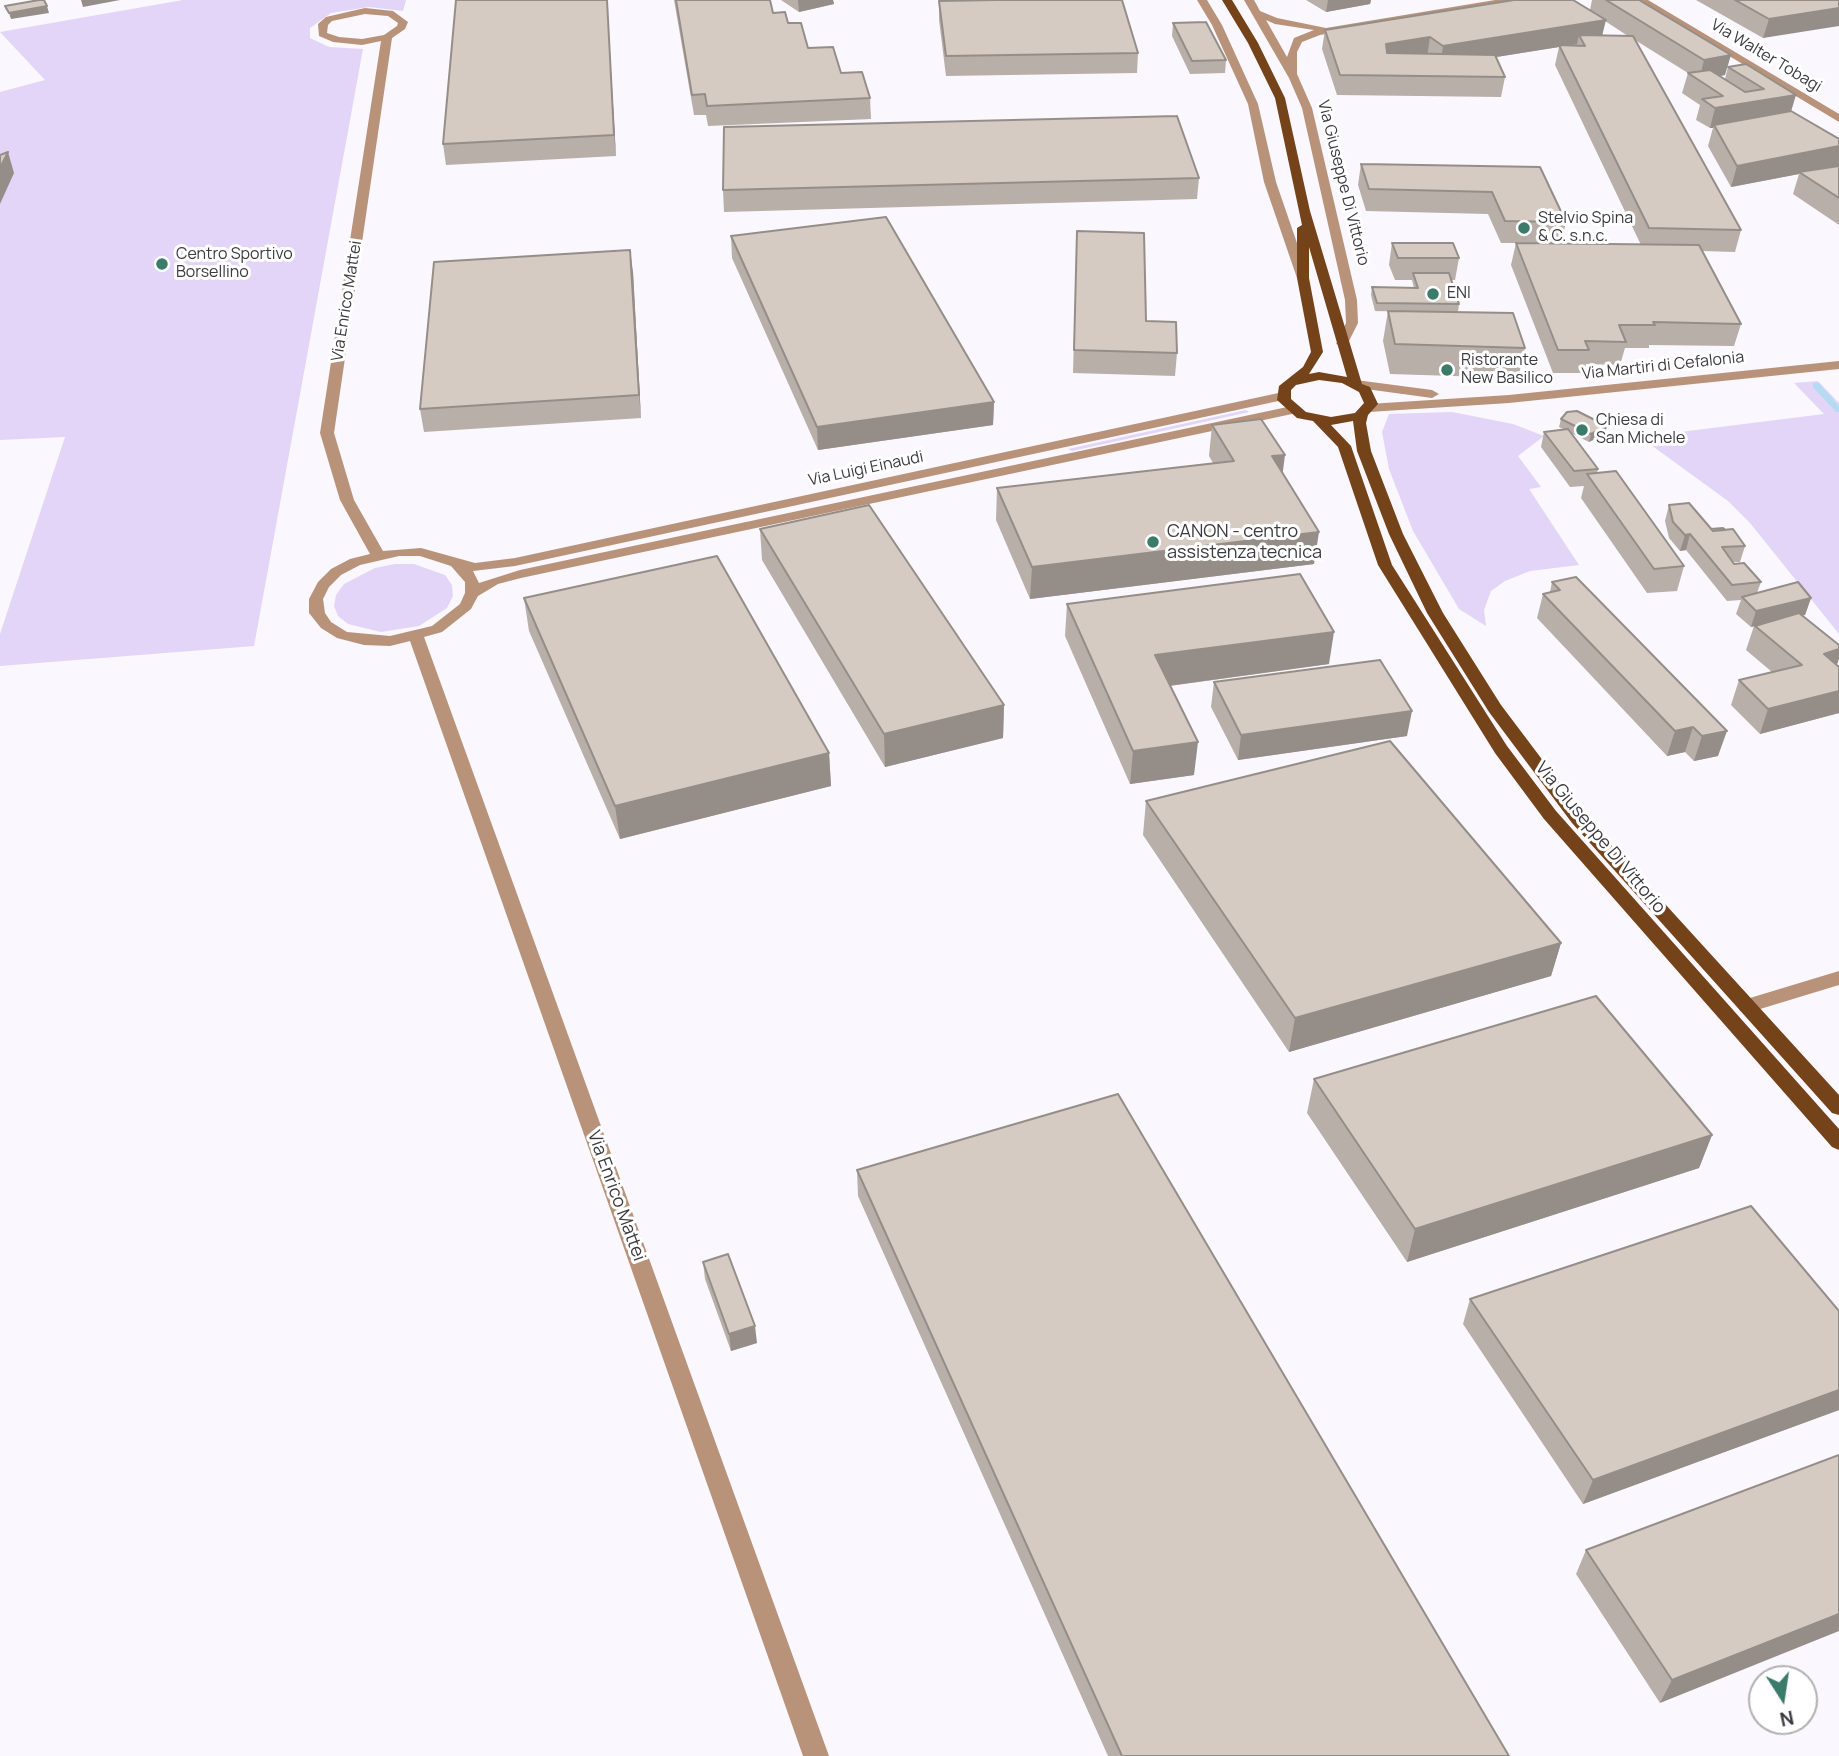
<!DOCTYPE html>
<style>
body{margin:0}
#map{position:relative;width:1839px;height:1756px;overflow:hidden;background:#faf7fe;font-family:Manrope,sans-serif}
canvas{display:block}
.north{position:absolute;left:1748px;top:1665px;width:70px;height:70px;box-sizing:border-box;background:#fff;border:2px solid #b1b0b2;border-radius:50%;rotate:168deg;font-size:19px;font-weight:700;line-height:28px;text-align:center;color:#3c3a3f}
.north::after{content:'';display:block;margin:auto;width:24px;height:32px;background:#3a7b69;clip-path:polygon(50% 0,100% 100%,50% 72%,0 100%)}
</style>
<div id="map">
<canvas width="1839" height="1756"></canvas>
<div class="north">N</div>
</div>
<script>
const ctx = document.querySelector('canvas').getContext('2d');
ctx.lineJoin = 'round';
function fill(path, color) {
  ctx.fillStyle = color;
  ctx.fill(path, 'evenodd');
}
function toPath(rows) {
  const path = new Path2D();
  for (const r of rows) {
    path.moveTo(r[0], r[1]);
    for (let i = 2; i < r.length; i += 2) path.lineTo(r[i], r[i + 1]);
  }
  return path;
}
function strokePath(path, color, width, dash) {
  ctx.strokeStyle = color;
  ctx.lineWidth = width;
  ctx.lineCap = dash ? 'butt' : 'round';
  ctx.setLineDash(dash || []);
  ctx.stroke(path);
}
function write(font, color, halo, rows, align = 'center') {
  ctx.font = font + ' Manrope,sans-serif';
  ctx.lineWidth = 6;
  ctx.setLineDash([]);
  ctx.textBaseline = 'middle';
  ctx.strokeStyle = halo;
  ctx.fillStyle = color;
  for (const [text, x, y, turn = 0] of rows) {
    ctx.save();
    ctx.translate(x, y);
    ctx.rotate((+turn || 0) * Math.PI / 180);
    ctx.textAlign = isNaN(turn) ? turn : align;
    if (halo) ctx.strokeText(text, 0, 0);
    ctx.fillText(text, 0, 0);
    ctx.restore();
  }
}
const green = toPath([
 [183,0,406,0,403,11,369,7,331,13,310,28,310,38,329,47,363,49,254,646,0,666,0,634,65,437,0,440,0,92,45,80,0,32],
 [1818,381,1839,403,1839,634,1750,523,1728,501,1640,437,1824,414,1794,383],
 [1246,410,1249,412,1072,451,1068,449],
 [1452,412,1513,424,1544,436,1518,456,1541,487,1529,489,1579,565,1530,571,1505,581,1491,591,1484,610,1486,626,1459,609,1413,531,1389,469,1382,432,1389,414],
 [395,564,414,564,445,575,452,585,453,596,447,608,419,626,381,632,348,624,338,616,334,606,336,595,344,584,375,568]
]);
const stream = toPath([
 [1813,383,1819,383,1839,406,1839,412,1836,412,1813,387,1813,383]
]);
const minor = toPath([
 [1197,0,1207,0,1222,25,1258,104,1276,182,1309,278,1307,281,1297,278,1264,182,1248,104,1212,25,1197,0],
 [1244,0,1254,0,1260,11,1277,18,1326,28,1495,0,1517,0,1320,35,1302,42,1297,52,1297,74,1312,108,1357,300,1358,323,1346,347,1336,344,1346,323,1345,300,1302,108,1289,78,1244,0],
 [1266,20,1275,24,1314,30,1294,38,1287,57,1266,20],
 [1636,0,1648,0,1839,114,1839,122,1636,0],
 [365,8,393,11,408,22,405,29,392,38,334,433,354,500,383,551,421,548,475,563,515,558,1283,392,1290,396,1283,400,515,566,473,571,479,583,520,570,1292,406,1299,410,1292,414,521,578,498,584,478,596,471,609,442,632,424,637,829,1756,803,1756,410,641,390,646,364,645,337,638,321,628,309,613,309,599,318,582,331,569,350,559,370,554,340,500,320,433,381,41,362,45,333,42,319,36,318,24,326,17,365,8],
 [365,14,388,16,398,23,397,26,384,35,362,39,339,37,327,33,328,25,332,21,365,14],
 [399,556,420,556,451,566,465,582,465,593,460,604,432,626,390,636,347,632,331,622,325,613,323,599,329,587,341,575,360,565,399,556],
 [1839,361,1839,369,1509,403,1369,412,1362,408,1369,404,1509,395,1839,361],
 [1356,380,1432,390,1439,394,1432,398,1351,387,1349,384,1356,380],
 [1839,971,1839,985,1747,1013,1740,1011,1738,1006,1740,1001,1839,971]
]);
const major = toPath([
 [1222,0,1232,0,1258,43,1285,98,1310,211,1362,384,1370,387,1378,404,1368,415,1366,423,1371,451,1403,534,1443,613,1501,705,1584,815,1839,1095,1839,1115,1832,1113,1572,823,1489,712,1427,613,1389,534,1357,451,1353,421,1331,425,1351,446,1392,565,1507,746,1556,811,1839,1129,1839,1150,1832,1147,1544,819,1495,753,1378,565,1338,447,1313,421,1297,418,1277,400,1279,386,1303,367,1311,352,1297,278,1297,228,1302,225,1275,98,1248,43,1222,0],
 [1309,247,1347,377,1319,372,1309,374,1323,352,1309,278,1309,247],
 [1319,380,1342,383,1359,392,1364,403,1355,413,1331,417,1306,412,1291,399,1291,390,1296,385,1319,380]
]);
const wall = toPath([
 [607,0,616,156,446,165,443,144],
 [674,0,755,0,788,23,808,48,870,98,871,119,708,126,706,115,694,115],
 [781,0,833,0,834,4,799,12],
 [1306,0,1371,0,1370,4,1326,12],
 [1592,0,1639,0,1725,75,1720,76,1725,79,1728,67,1746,64,1791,111,1839,139,1839,225,1793,194,1799,174,1731,187,1708,146,1713,128,1710,128,1696,120,1700,105,1682,93,1688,73,1635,40,1741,230,1735,252,1702,251,1741,324,1734,346,1649,345,1649,348,1625,348,1620,365,1586,364,1584,373,1553,373,1511,265,1516,243,1501,243,1488,214,1366,211,1358,185,1361,164,1540,167,1566,222,1561,243,1641,245,1555,65,1559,47,1496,57,1505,77,1501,97,1337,95,1322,49,1325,30,1590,10],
 [1605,21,1628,36,1602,36],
 [1696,0,1839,0,1763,38],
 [939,1,1138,53,1137,73,946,76,939,20],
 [1173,23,1226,60,1225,73,1190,74,1172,36],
 [1199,178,1197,199,724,212,723,190],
 [1077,231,1146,321,1177,353,1175,376,1073,373],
 [731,236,994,402,993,425,818,450,732,258],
 [1392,243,1459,258,1455,280,1451,280,1459,304,1458,312,1375,311,1371,295,1372,287,1414,288,1412,280,1395,280,1389,265],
 [633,272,641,418,424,432,420,409],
 [1388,311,1525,348,1518,378,1390,374,1383,341],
 [1561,419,1605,434,1589,442,1571,433,1598,469,1597,473,1684,566,1677,591,1647,593,1581,498,1584,486,1570,487,1541,447,1544,432,1565,430,1559,427],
 [1212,425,1282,473,1314,564,1030,599,996,520,997,488,1213,463,1209,456],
 [1669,505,1711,529,1725,530,1745,546,1740,562,1733,562,1761,582,1757,593,1811,598,1805,615,1802,615,1839,667,1839,713,1760,734,1731,705,1739,680,1772,672,1746,650,1754,626,1751,627,1736,614,1741,600,1727,601,1686,550,1680,551,1669,538,1665,521],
 [760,529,1004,705,1003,738,885,767,762,560],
 [1576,577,1718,756,1694,761,1685,752,1667,756,1537,618,1543,594,1550,592,1552,582],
 [524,598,829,753,831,786,620,839,529,631],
 [1067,604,1329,664,1170,686,1194,775,1130,784,1065,636],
 [1214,682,1407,736,1238,760,1211,707],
 [1146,801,1561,943,1551,976,1289,1052,1143,835],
 [1314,1079,1712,1135,1699,1168,1407,1262,1307,1113],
 [857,1170,1509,1756,1108,1756,858,1196],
 [703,1262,757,1343,731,1351,705,1279],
 [1470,1299,1839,1311,1839,1410,1583,1504,1463,1324],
 [1839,1455,1660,1703,1576,1574,1586,1550]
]);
const shadedWall = toPath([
 [81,0,120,0,83,7],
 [607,0,616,156,614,135],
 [798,0,833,0,834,4,799,12],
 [1328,0,1371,0,1370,4,1326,12],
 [47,6,49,13,11,19,9,13],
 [1839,8,1839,26,1763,38,1769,19],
 [1606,20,1601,40,1579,35,1577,44,1560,47,1559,45,1559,47,1440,66,1443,46],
 [1430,37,1427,57,1383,64,1386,44],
 [1731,55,1725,75,1699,80,1704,60],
 [1796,95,1790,115,1714,125,1713,128,1710,128,1715,108],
 [1839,146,1839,166,1799,172,1799,174,1731,187,1737,166],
 [8,152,14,173,0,204,0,168],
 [630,250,633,272,641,418,639,395],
 [994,402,993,425,818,450,817,427],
 [1607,426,1605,434,1589,442,1591,434],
 [1285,455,1281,486,1272,456],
 [1319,532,1314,564,1030,599,1032,567],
 [1690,534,1686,550,1680,551,1685,535],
 [1811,598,1805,615,1751,627,1756,611],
 [1334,632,1329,664,1152,688,1155,655],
 [1839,649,1839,659,1834,673,1824,654],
 [1839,691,1839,713,1760,734,1768,709],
 [1004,705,1003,738,885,767,884,734],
 [1412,711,1407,736,1238,760,1241,735],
 [1693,727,1685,752,1667,756,1675,731],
 [1727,731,1718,756,1694,761,1702,736],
 [1198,742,1194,775,1130,784,1133,751],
 [829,753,831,786,620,839,615,806],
 [1561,943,1551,976,1289,1052,1295,1018],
 [1712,1135,1699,1168,1407,1262,1415,1229],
 [755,1326,757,1343,731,1351,729,1334],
 [1839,1390,1839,1410,1583,1504,1593,1480],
 [1839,1614,1839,1631,1660,1703,1672,1680]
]);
const building = toPath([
 [39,0,44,0,47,6,9,13,5,6,39,0],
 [456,0,607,0,614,135,443,144,456,0],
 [676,0,770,0,773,13,785,12,788,23,801,23,808,48,833,47,841,73,862,72,870,98,707,106,705,94,692,95,676,0],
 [997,0,1122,0,1138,53,946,56,939,1,997,0],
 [1514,0,1573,0,1606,20,1443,46,1430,37,1386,44,1387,53,1495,55,1505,77,1340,75,1325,30,1514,0],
 [1606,0,1639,0,1731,55,1704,60,1606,0],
 [1735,0,1839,0,1839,8,1769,19,1735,0],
 [1206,22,1226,60,1192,61,1173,23,1206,22],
 [1579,35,1633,36,1741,230,1649,228,1559,45,1585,46,1579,35],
 [1746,64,1796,95,1715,108,1702,99,1723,96,1688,73,1710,70,1745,92,1764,89,1728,67,1746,64],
 [1791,111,1839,139,1839,146,1737,166,1714,125,1791,111],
 [1177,116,1199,178,723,190,724,127,1177,116],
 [8,152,0,168,0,155,8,152],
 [1361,164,1540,167,1566,222,1505,221,1492,192,1369,189,1361,164],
 [1839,166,1839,198,1799,172,1839,166],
 [886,217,994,402,817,427,731,236,886,217],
 [1077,231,1144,233,1146,321,1176,322,1177,353,1074,350,1077,231],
 [1392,243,1453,243,1459,258,1398,258,1392,243],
 [1516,243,1699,245,1741,324,1653,322,1655,325,1619,325,1626,342,1585,341,1589,350,1558,350,1516,243],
 [630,250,639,395,420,409,434,262,630,250],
 [1413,273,1449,273,1459,304,1377,303,1372,287,1418,288,1413,273],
 [1388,311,1513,313,1525,348,1395,344,1388,311],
 [1577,411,1607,426,1591,434,1561,419,1567,412,1577,411],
 [1261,419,1285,455,1272,456,1319,532,1032,567,997,488,1234,461,1212,425,1261,419],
 [1568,429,1598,469,1574,471,1544,432,1568,429],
 [1616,471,1684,566,1654,569,1587,474,1616,471],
 [1689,503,1713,531,1733,529,1745,546,1722,547,1734,564,1744,563,1761,582,1732,585,1690,534,1685,535,1673,522,1669,505,1689,503],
 [869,505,1004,705,884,734,760,529,869,505],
 [1723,528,1725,530,1713,531,1711,529,1723,528],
 [717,556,829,753,615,806,524,598,717,556],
 [1300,574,1334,632,1155,655,1198,742,1133,751,1067,604,1300,574],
 [1576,577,1727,731,1702,736,1693,727,1675,731,1543,594,1560,590,1552,582,1576,577],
 [1798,582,1811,598,1756,611,1742,597,1798,582],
 [1799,613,1839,645,1839,649,1824,654,1839,667,1839,691,1768,709,1739,680,1802,665,1755,626,1799,613],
 [1380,660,1412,711,1241,735,1214,682,1380,660],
 [1390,741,1561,943,1295,1018,1146,801,1390,741],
 [1596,996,1712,1135,1415,1229,1314,1079,1596,996],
 [1118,1094,1509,1756,1122,1756,857,1170,1118,1094],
 [1751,1206,1839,1311,1839,1390,1593,1480,1470,1299,1751,1206],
 [728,1254,755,1326,729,1334,703,1262,728,1254],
 [1839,1455,1839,1614,1672,1680,1586,1550,1839,1455]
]);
const markers = [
 [1524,228,7,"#3a7b69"],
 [162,264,7,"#3a7b69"],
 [1433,294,7,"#3a7b69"],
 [1447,370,7,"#3a7b69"],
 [1582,430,7,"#3a7b69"],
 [1153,542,7,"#3a7b69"]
];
const farStreetnames = [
 ["Via Walter Tobagi",1766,56,31],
 ["Via Giuseppe Di Vittorio",1343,183,76],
 ["Via Enrico Mattei",347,301,-81],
 ["Via Martiri di Cefalonia",1663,366,-6],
 ["Via Luigi Einaudi",866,469,-12]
];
const farPoinames = [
 ["Stelvio Spina",1538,219],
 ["& C. s.n.c.",1538,237],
 ["Centro Sportivo",176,255],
 ["Borsellino",176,273],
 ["ENI",1447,294],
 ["Ristorante",1461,361],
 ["New Basilico",1461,379],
 ["Chiesa di",1596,421],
 ["San Michele",1596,439]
];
const poiNames = [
 ["CANON - centro",1167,532],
 ["assistenza tecnica",1167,553]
];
const streetNames = [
 ["Via Giuseppe Di Vittorio",1600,838,50],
 ["Via Enrico Mattei",616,1196,70]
];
fill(green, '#e2d5f7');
fill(stream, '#b5dbf3');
fill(minor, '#b89379');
fill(major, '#754319');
fill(wall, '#b7afa8');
fill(shadedWall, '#958e88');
fill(building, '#d5cbc3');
strokePath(building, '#958e88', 2);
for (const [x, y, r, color] of markers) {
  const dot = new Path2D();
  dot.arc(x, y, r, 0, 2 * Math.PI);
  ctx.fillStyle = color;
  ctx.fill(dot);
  strokePath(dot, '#fff', 2.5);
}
write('16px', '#3c3a3f', '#fff', farStreetnames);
write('16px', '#3c3a3f', '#fff', farPoinames, 'left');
write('18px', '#3c3a3f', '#fff', poiNames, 'left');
write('18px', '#3c3a3f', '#fff', streetNames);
</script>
